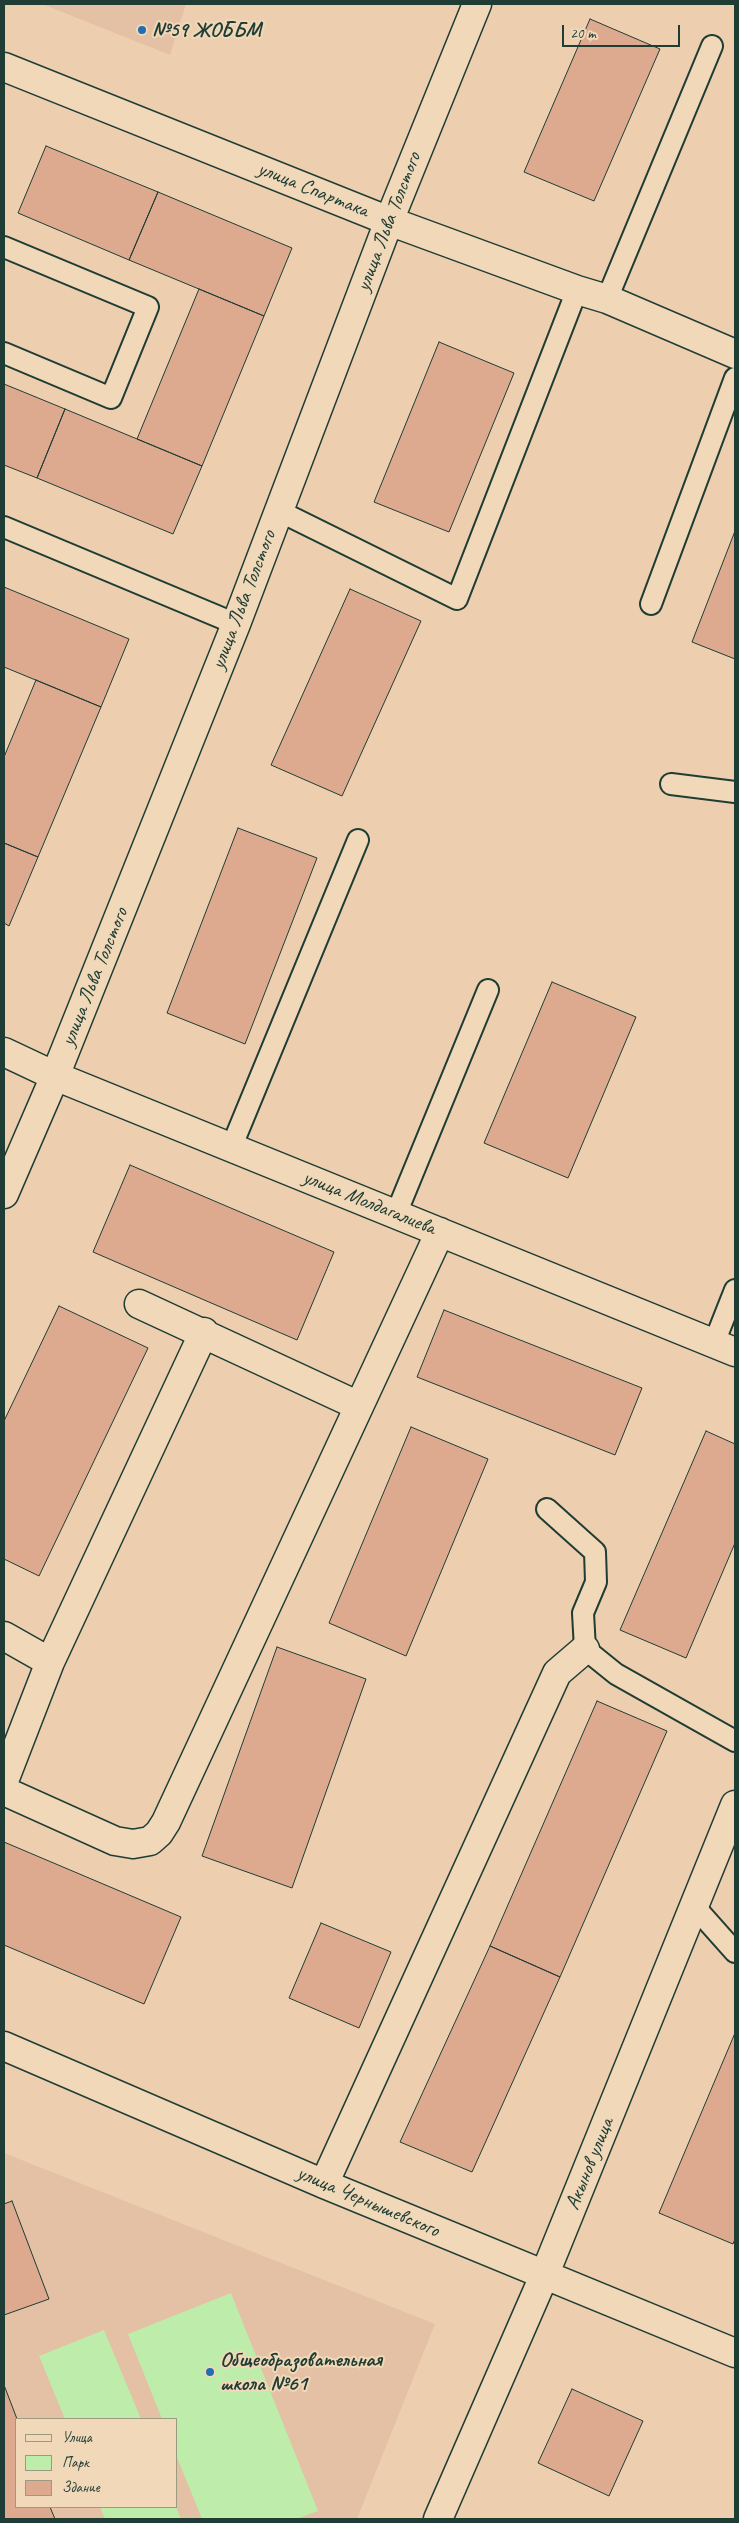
<!DOCTYPE html>
<meta charset="utf-8">
<style>
body{margin:0}
#map{position:relative;width:739px;height:2523px;overflow:hidden;background:#edcfb0;font-family:Caveat,sans-serif}
canvas{display:block}
.frame{position:absolute;inset:0;border:5px solid #1f3d34;pointer-events:none}
.legend{position:absolute;left:15px;top:2418px;width:162px;height:90px;box-sizing:border-box;background:#f1d8b8;border:1px solid #9d9a83;margin:0;padding:6px 9px;list-style:none;font-size:15px;color:#1f3d34}
.legend li{display:flex;align-items:center;gap:10px;height:25px}
.legend b{width:25px;border:1px solid #9d9a83}
.scale{position:absolute;left:562px;top:25px;width:118px;height:22px;box-sizing:border-box;border:2px solid #1f3d34;border-top:0;padding-left:6px;font-size:15px;line-height:18px;white-space:nowrap;color:#1f3d34;-webkit-text-stroke:4px #f1d8b8;paint-order:stroke}
</style>
<div id="map">
<canvas width="739" height="2523"></canvas>
<div class="frame"></div>
<ul class="legend">
<li><b style="height:6px;background:#f1d8b8"></b>Улица</li>
<li><b style="height:14px;background:#beecaa"></b>Парк</li>
<li><b style="height:14px;background:#ddaa90"></b>Здание</li>
</ul>
<div class="scale">20 m</div>
</div>
<script>
const ctx = document.querySelector('canvas').getContext('2d');
ctx.lineJoin = 'round';
function fill(path, color) {
  ctx.fillStyle = color;
  ctx.fill(path, 'evenodd');
}
function toPath(rows) {
  const path = new Path2D();
  for (const r of rows) {
    path.moveTo(r[0], r[1]);
    for (let i = 2; i < r.length; i += 2) path.lineTo(r[i], r[i + 1]);
  }
  return path;
}
function strokePath(path, color, width, dash) {
  ctx.strokeStyle = color;
  ctx.lineWidth = width;
  ctx.lineCap = dash ? 'butt' : 'round';
  ctx.setLineDash(dash || []);
  ctx.stroke(path);
}
function write(font, color, halo, rows, align = 'center') {
  ctx.font = font + ' Caveat,sans-serif';
  ctx.lineWidth = 4;
  ctx.setLineDash([]);
  ctx.textBaseline = 'middle';
  ctx.strokeStyle = halo;
  ctx.fillStyle = color;
  for (const [text, x, y, turn = 0] of rows) {
    ctx.save();
    ctx.translate(x, y);
    ctx.rotate((+turn || 0) * Math.PI / 180);
    ctx.textAlign = isNaN(turn) ? turn : align;
    if (halo) ctx.strokeText(text, 0, 0);
    ctx.fillText(text, 0, 0);
    ctx.restore();
  }
}
const built = toPath([
 [42,4,186,4,170,55],
 [4,2153,435,2324,357,2519,4,2519],
 [16,2419,176,2419,176,2507,16,2507]
]);
const green = toPath([
 [231,2293,318,2511,296,2519,202,2519,176,2455,176,2419,162,2419,128,2334],
 [104,2330,141,2419,65,2419,39,2356],
 [100,2507,176,2507,181,2519,105,2519]
]);
const building = toPath([
 [590,19,660,49,594,201,524,172,590,19],
 [46,146,158,192,129,260,18,213,46,146],
 [158,192,292,248,264,316,129,260,158,192],
 [199,289,264,316,202,466,137,439,199,289],
 [439,342,514,373,449,532,374,502,439,342],
 [4,384,65,409,37,478,4,465,4,384],
 [65,409,202,466,173,534,37,478,65,409],
 [735,531,735,659,692,642,735,531],
 [4,587,129,639,101,707,4,667,4,587],
 [350,589,421,621,342,796,271,765,350,589],
 [36,680,101,707,38,857,4,843,4,757,36,680],
 [238,828,317,858,245,1044,167,1013,238,828],
 [4,843,38,857,9,926,4,923,4,843],
 [552,982,636,1017,568,1178,484,1143,552,982],
 [130,1165,334,1252,297,1340,93,1252,130,1165],
 [59,1306,148,1348,39,1576,4,1559,4,1421,59,1306],
 [444,1310,642,1388,615,1455,417,1377,444,1310],
 [411,1427,488,1459,406,1656,329,1623,411,1427],
 [706,1431,735,1444,735,1543,686,1658,620,1630,706,1431],
 [277,1647,366,1679,292,1888,202,1856,277,1647],
 [597,1701,667,1731,560,1977,490,1946,597,1701],
 [4,1842,181,1917,144,2004,4,1945,4,1842],
 [321,1923,391,1952,359,2028,289,1998,321,1923],
 [490,1946,560,1977,472,2172,400,2142,490,1946],
 [735,2033,735,2239,733,2244,659,2213,735,2033],
 [12,2201,49,2299,4,2315,4,2204,12,2201],
 [4,2385,17,2419,16,2507,50,2507,55,2519,4,2519,4,2385],
 [572,2389,643,2421,609,2496,538,2463,572,2389]
]);
const lane = toPath([
 [4,247,148,307,111,398,4,353],
 [607,299,712,46],
 [279,511,457,599,577,290],
 [4,527,236,624],
 [651,604,735,378],
 [671,784,735,792],
 [231,1148,358,840],
 [396,1214,488,990],
 [714,1343,735,1290],
 [547,1509,595,1552,596,1582,583,1613,585,1649,616,1674,735,1741],
 [694,1906,735,1952]
]);
const street = toPath([
 [4,67,389,221,577,290,607,299,735,354],
 [4,1052,55,1076,735,1352],
 [4,1194,55,1076,236,624,389,221,477,4],
 [139,1304,359,1406],
 [4,1636,50,1662],
 [4,1781,50,1662,204,1332],
 [4,1791,115,1841,133,1844,150,1841,159,1833,166,1822,440,1232],
 [4,2046,324,2184,735,2353],
 [324,2184,557,1673,585,1649],
 [438,2519,544,2276,735,1805]
]);
const markers = [
 [142,30,5,"#1f6fb2"],
 [210,2372,5,"#1f6fb2"]
];
const poiNames = [
 ["№59 ЖОББМ",152,30],
 ["Общеобразовательная",220,2360],
 ["школа №61",220,2384]
];
const streetNames = [
 ["улица Спартака",313,190,22],
 ["улица Льва Толстого",389,222,-69],
 ["улица Льва Толстого",244,600,-69],
 ["улица Льва Толстого",95,977,-68],
 ["улица Молдагалиева",369,1203,22],
 ["Акынов улица",590,2164,-68],
 ["улица Чернышевского",368,2202,23]
];
fill(built, '#e4c1a4');
fill(green, '#beecaa');
fill(building, '#ddaa90');
strokePath(building, '#1f3d34', 1);
strokePath(lane, '#1f3d34', 24);
strokePath(street, '#1f3d34', 31);
strokePath(lane, '#f1d8b8', 20);
strokePath(street, '#f1d8b8', 28);
for (const [x, y, r, color] of markers) {
  const dot = new Path2D();
  dot.arc(x, y, r, 0, 2 * Math.PI);
  ctx.fillStyle = color;
  ctx.fill(dot);
  strokePath(dot, '#f1d8b8', 2);
}
write('bold 21px', '#1f3d34', '#f1d8b8', poiNames, 'left');
write('21px', '#1f3d34', '#f1d8b8', streetNames);
</script>
